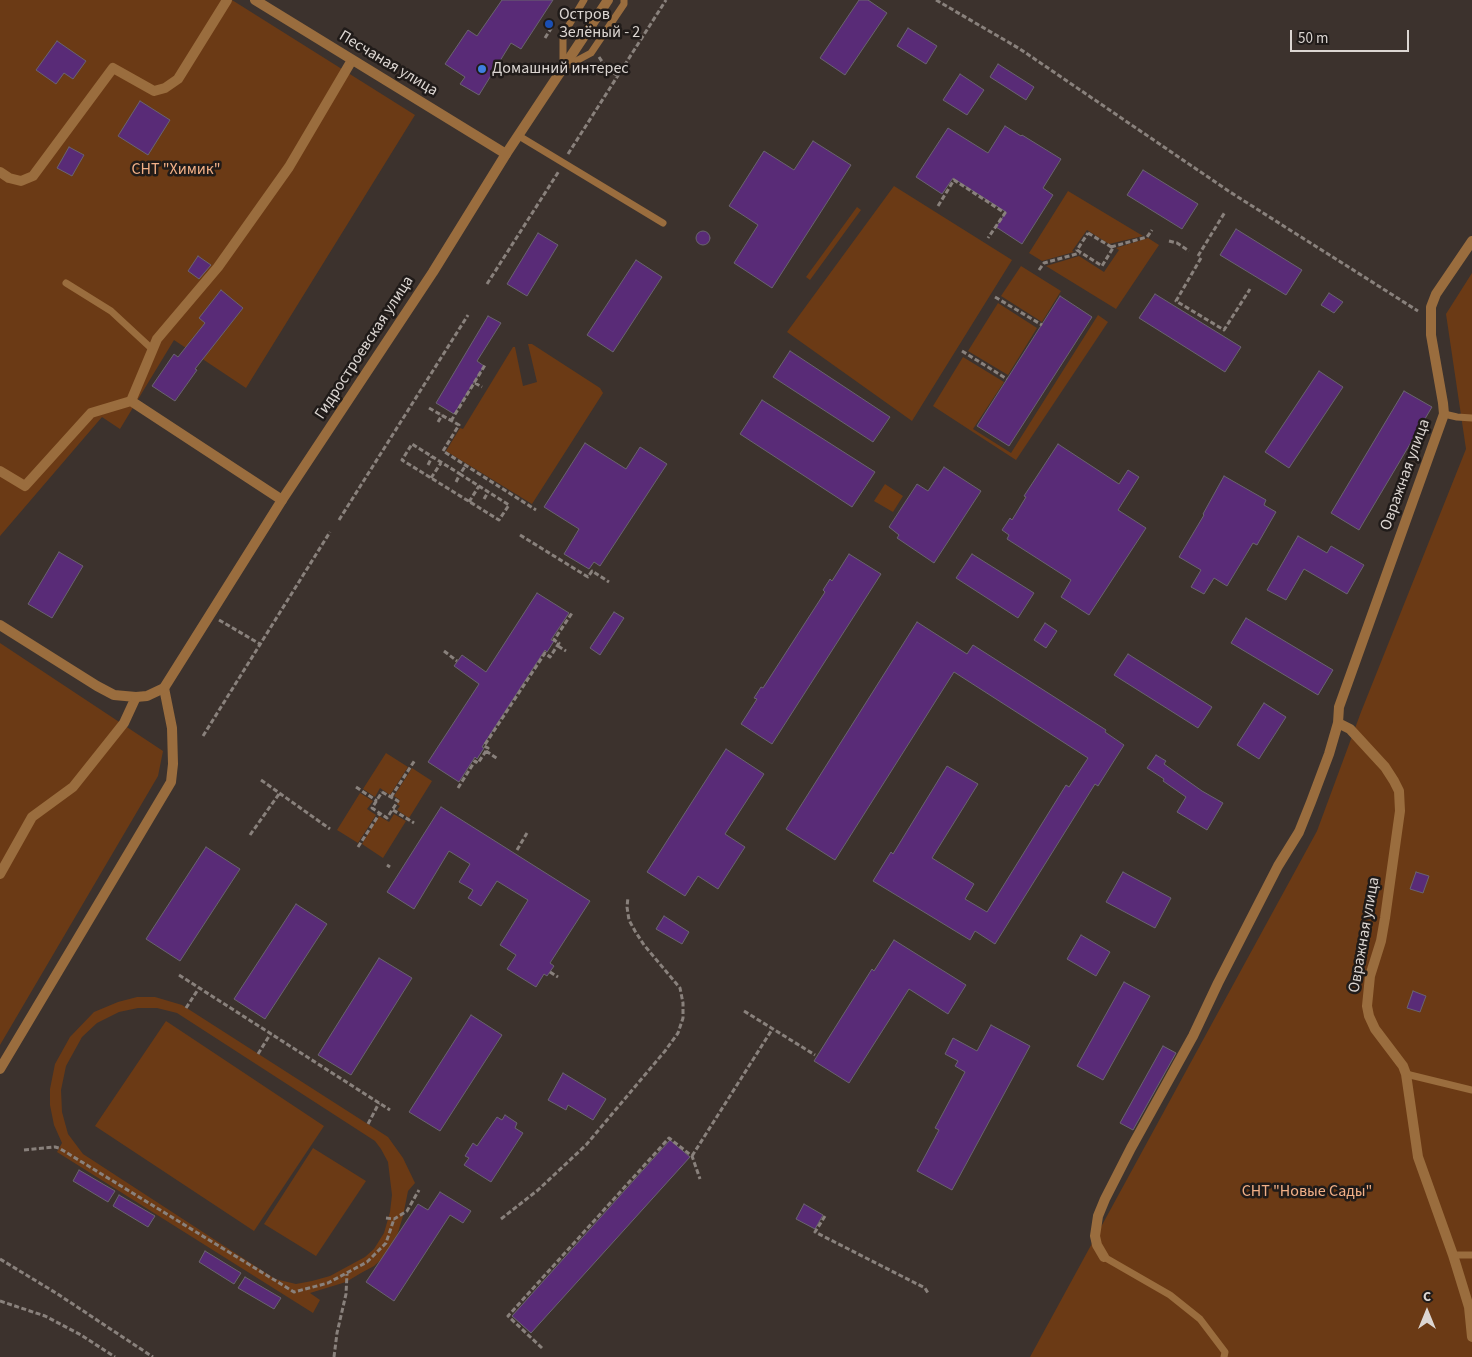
<!DOCTYPE html>
<meta charset="utf-8">
<style>
body{margin:0}
#map{position:relative;width:1472px;height:1357px;overflow:hidden;background:#3c322d;font-family:"Source Sans 3",sans-serif}
canvas{display:block}
.north{position:absolute;left:1402px;top:1287px;width:50px;height:50px;-webkit-text-stroke:4px #201b19;paint-order:stroke;rotate:0deg;font-size:14px;font-weight:700;line-height:20px;text-align:center;color:#dcd6d2}
.north::after{content:'';display:block;margin:auto;width:18px;height:22px;background:#dcd6d2;clip-path:polygon(50% 0,100% 100%,50% 72%,0 100%)}
.scale{position:absolute;left:1290px;top:30px;width:119px;height:22px;box-sizing:border-box;border:2px solid #dcd6d2;border-top:0;padding-left:6px;font-size:15px;line-height:18px;white-space:nowrap;color:#dcd6d2;-webkit-text-stroke:4px #201b19;paint-order:stroke}
</style>
<div id="map">
<canvas width="1472" height="1357"></canvas>
<div class="north">С</div>
<div class="scale">50 m</div>
</div>
<script>
const ctx = document.querySelector('canvas').getContext('2d');
ctx.lineJoin = 'round';
function fill(path, color) {
  ctx.fillStyle = color;
  ctx.fill(path, 'evenodd');
}
function toPath(rows) {
  const path = new Path2D();
  for (const r of rows) {
    if (r.length === 3) {
      path.moveTo(r[0] + r[2], r[1]);
      path.arc(r[0], r[1], r[2], 0, 2 * Math.PI);
      continue;
    }
    path.moveTo(r[0], r[1]);
    for (let i = 2; i < r.length; i += 2) path.lineTo(r[i], r[i + 1]);
  }
  return path;
}
function strokePath(path, color, width, dash) {
  ctx.strokeStyle = color;
  ctx.lineWidth = width;
  ctx.lineCap = dash ? 'butt' : 'round';
  ctx.setLineDash(dash || []);
  ctx.stroke(path);
}
function write(font, color, halo, rows, align = 'center') {
  ctx.font = font + ' "Source Sans 3",sans-serif';
  ctx.lineWidth = 5;
  ctx.setLineDash([]);
  ctx.textBaseline = 'middle';
  ctx.strokeStyle = halo;
  ctx.fillStyle = color;
  for (const [text, x, y, turn = 0] of rows) {
    ctx.save();
    ctx.translate(x, y);
    ctx.rotate((+turn || 0) * Math.PI / 180);
    ctx.textAlign = isNaN(turn) ? turn : align;
    if (halo) ctx.strokeText(text, 0, 0);
    ctx.fillText(text, 0, 0);
    ctx.restore();
  }
}
const green = toPath([
 [0,0,232,0,415,115,246,388,174,340,120,429,102,417,0,536],
 [894,186,1012,260,912,421,787,332],
 [1068,191,1143,236,1109,244,1087,230,1072,251,1074,252,1042,261,1029,253],
 [857,207,861,210,810,280,806,277],
 [1148,238,1159,245,1116,309,1046,266,1079,256,1104,272,1119,250,1116,248],
 [1021,266,1061,291,1042,322,1001,296],
 [1472,273,1472,1357,1030,1357,1317,831,1361,712,1466,449,1446,314],
 [998,303,1037,328,1008,375,968,351],
 [1098,315,1108,322,1016,460,933,406,963,357,1004,382,973,429,1011,453],
 [528,344,532,344,600,388,603,393,532,504,446,451,460,428,463,429,513,347,515,347,523,386,537,382],
 [885,484,903,496,893,512,874,501],
 [0,643,163,751,158,776,0,1045],
 [386,753,408,767,390,795,380,788,375,797,363,789],
 [412,768,432,781,409,818,397,810,400,806,397,804,400,800,394,796],
 [360,793,373,801,367,809,376,815,358,843,337,830],
 [394,814,406,821,383,858,362,844,379,816,389,822],
 [137,997,155,997,182,1005,388,1137,403,1158,415,1183,408,1191,403,1216,395,1242,386,1255,374,1266,361,1273,346,1282,310,1293,320,1300,313,1313,57,1152,62,1143,54,1125,50,1105,50,1089,55,1064,70,1037,94,1012,118,1002],
 [138,1008,157,1008,177,1013,375,1141,381,1149,388,1162,392,1195,390,1212,384,1233,374,1249,365,1257,330,1276,312,1281,296,1284,275,1279,83,1154,68,1134,62,1112,61,1090,66,1066,82,1037,97,1023,119,1012],
 [166,1021,324,1126,254,1231,95,1126],
 [313,1148,366,1181,316,1256,264,1224]
]);
const building = toPath([
 [502,0,553,0,521,49,511,43,479,95,460,84,465,77,445,64,468,30,477,36,502,0],
 [859,0,868,0,887,13,845,75,820,58,859,0],
 [908,28,937,46,926,64,897,46,908,28],
 [57,41,86,61,73,79,64,73,56,84,36,70,57,41],
 [998,64,1034,87,1026,100,990,77,998,64],
 [960,74,984,90,967,115,943,100,960,74],
 [140,101,170,120,148,155,118,136,140,101],
 [1005,126,1021,136,1022,135,1061,159,1043,188,1053,195,1022,244,996,227,1006,212,953,178,942,194,916,177,948,128,988,153,1005,126],
 [813,141,851,165,772,288,734,263,758,225,729,206,764,151,794,170,813,141],
 [69,147,84,155,72,176,57,168,69,147],
 [1143,170,1198,204,1182,229,1127,195,1143,170],
 [1236,229,1302,270,1286,295,1220,255,1236,229],
 [703,238,7],
 [538,233,558,245,527,296,507,284,538,233],
 [198,256,211,265,199,279,188,271,198,256],
 [636,260,662,277,613,352,587,335,636,260],
 [221,290,243,308,195,369,197,370,175,401,152,386,174,354,178,357,205,323,199,318,221,290],
 [1329,293,1343,302,1334,313,1321,305,1329,293],
 [1155,294,1241,347,1225,372,1139,318,1155,294],
 [1060,296,1092,317,1009,446,977,426,1060,296],
 [488,316,501,323,477,361,484,366,454,414,436,403,488,316],
 [790,351,890,417,873,442,773,377,790,351],
 [1319,371,1343,387,1289,468,1265,452,1319,371],
 [1404,391,1432,407,1359,530,1331,513,1404,391],
 [762,400,875,472,852,507,740,434,762,400],
 [585,443,626,469,640,447,667,464,600,566,594,562,589,569,564,554,579,529,544,507,585,443],
 [1058,444,1119,484,1128,470,1139,477,1118,510,1146,528,1089,615,1061,597,1071,580,1007,539,1009,535,1002,530,1010,518,1012,520,1026,497,1024,496,1058,444],
 [944,467,981,491,934,563,897,538,899,535,889,527,917,484,928,491,944,467],
 [1224,476,1266,500,1264,505,1276,512,1257,545,1253,543,1227,586,1214,578,1204,594,1191,587,1201,570,1179,557,1204,515,1203,514,1224,476],
 [1298,536,1327,553,1331,546,1364,565,1347,594,1304,569,1286,600,1267,590,1298,536],
 [59,552,83,566,52,618,28,604,59,552],
 [849,554,881,574,772,744,741,724,757,699,754,698,761,687,763,688,825,592,823,590,830,579,832,581,849,554],
 [972,554,1034,593,1018,618,956,578,972,554],
 [537,593,569,613,551,640,554,641,547,652,545,650,482,747,484,748,477,759,475,757,459,782,428,762,479,684,454,666,462,655,486,672,537,593],
 [614,612,624,618,600,655,590,648,614,612],
 [1246,618,1333,670,1318,695,1231,643,1246,618],
 [917,622,967,654,973,645,1106,730,1105,732,1124,745,1098,786,1095,784,995,944,975,931,970,940,873,881,891,852,893,854,947,766,978,784,932,858,974,884,965,899,987,912,1066,785,1069,787,1088,758,954,672,835,860,786,829,917,622],
 [1045,623,1057,631,1046,648,1034,640,1045,623],
 [1128,654,1212,707,1198,728,1114,675,1128,654],
 [1264,703,1286,717,1259,759,1237,745,1264,703],
 [726,749,764,774,725,834,745,847,718,889,698,876,685,896,647,872,726,749],
 [1156,755,1166,761,1164,764,1202,791,1223,803,1207,830,1177,812,1186,797,1163,781,1164,779,1147,768,1156,755],
 [441,807,590,901,550,963,554,966,547,976,544,974,536,987,507,969,516,955,500,945,528,900,497,881,481,906,468,898,473,890,459,882,470,864,449,851,414,909,387,892,441,807],
 [206,847,240,869,180,961,146,939,206,847],
 [1123,872,1171,898,1155,928,1106,902,1123,872],
 [1416,872,1429,876,1423,893,1410,889,1416,872],
 [296,904,327,924,265,1019,234,999,296,904],
 [664,916,689,932,682,944,656,929,664,916],
 [1081,935,1110,952,1096,976,1067,959,1081,935],
 [894,940,966,985,948,1014,909,989,849,1083,814,1061,872,969,874,971,894,940],
 [379,958,412,978,351,1075,318,1055,379,958],
 [1124,982,1150,996,1103,1080,1077,1066,1124,982],
 [1413,991,1426,996,1420,1012,1407,1008,1413,991],
 [471,1015,502,1035,440,1131,409,1112,471,1015],
 [991,1025,1030,1046,952,1190,917,1171,939,1130,935,1128,965,1072,955,1066,958,1061,945,1054,953,1038,977,1051,991,1025],
 [1163,1046,1176,1053,1133,1130,1120,1123,1163,1046],
 [563,1073,606,1099,593,1120,568,1105,566,1110,548,1100,563,1073],
 [505,1115,517,1123,515,1128,523,1133,491,1182,464,1165,469,1158,465,1156,473,1143,477,1146,497,1117,502,1120,505,1115],
 [670,1140,690,1157,531,1333,512,1316,670,1140],
 [79,1170,115,1191,108,1202,73,1181,79,1170],
 [440,1192,471,1211,463,1223,450,1215,394,1301,366,1282,418,1204,428,1210,440,1192],
 [119,1195,155,1216,148,1227,113,1206,119,1195],
 [804,1204,823,1215,815,1229,796,1219,804,1204],
 [205,1251,241,1273,234,1284,199,1262,205,1251],
 [245,1277,281,1298,274,1309,238,1288,245,1277]
]);
const path = toPath([
 [936,0,1020,49,1230,192,1418,311],
 [545,38,552,27],
 [599,57,607,69,618,76],
 [568,154,666,0],
 [938,206,954,180,1005,213,988,238],
 [1088,233,1113,248,1102,266,1077,250,1088,233],
 [1169,241,1177,243,1189,251],
 [1111,247,1147,237,1152,230],
 [1198,256,1225,212],
 [1201,258,1176,301,1224,330,1250,289],
 [1039,270,1044,263,1080,253],
 [487,284,559,171],
 [995,297,1042,325],
 [962,351,1007,379],
 [475,383,482,387],
 [429,408,459,425,443,451,536,510],
 [451,421,485,365],
 [438,422,442,415],
 [428,465,432,457],
 [431,478,441,463],
 [456,482,460,474,412,444,402,460,499,520,509,505,460,474,466,465],
 [484,499,488,492],
 [469,502,479,486],
 [339,520,468,315],
 [520,535,588,577,592,571,609,582],
 [219,620,260,644],
 [558,646,566,651],
 [444,651,457,661],
 [203,736,330,532],
 [486,751,498,759],
 [261,780,330,829],
 [356,787,377,801],
 [458,788,475,761,478,763,488,748,484,746,545,653,550,657,559,643,554,640,572,613],
 [382,792,398,801,387,818,372,808,382,792],
 [391,797,415,760],
 [393,810,414,823],
 [250,835,279,794],
 [358,847,380,813],
 [517,850,527,833],
 [387,865,390,867],
 [550,972,558,977],
 [179,975,390,1110],
 [186,1008,199,988],
 [744,1011,815,1055],
 [258,1054,271,1033],
 [368,1124,379,1103],
 [24,1150,55,1147,59,1148,294,1292,328,1283,367,1262,386,1243,394,1219],
 [692,1156,773,1028],
 [825,1216,815,1232,925,1288,928,1293],
 [386,1218,394,1219,407,1211,419,1190],
 [501,1219,538,1190,586,1145,665,1051,678,1033,683,1018,683,1003,680,988,644,945,635,931,629,920,627,907,628,897],
 [0,1259,56,1293,153,1357],
 [0,1301,45,1316,81,1335,115,1357],
 [542,1348,508,1316,669,1138,692,1156,700,1179],
 [334,1357,337,1333,346,1294,347,1274]
]);
const service = toPath([
 [584,0,563,35,563,68,591,53,624,4,624,0],
 [519,136,663,223],
 [66,283,111,311,152,349],
 [1444,414,1457,417,1472,418],
 [1406,1074,1472,1090],
 [1453,1255,1472,1255],
 [1104,1257,1170,1295,1200,1319,1225,1352,1224,1357]
]);
const minor = toPath([
 [255,0,506,154],
 [0,172,9,178,21,181,33,176,113,68,154,91,165,88,178,79,227,0],
 [131,401,157,339,218,267,289,167,352,60],
 [0,471,25,486,91,413,131,401,282,500],
 [0,625,97,686,114,695,136,697,124,723,73,787,32,817,0,874],
 [1338,723,1350,729,1385,767,1394,781,1399,791,1400,811,1385,918,1381,941,1370,976,1367,1006,1369,1016,1375,1029,1403,1066,1406,1074,1418,1157,1453,1255,1469,1307,1472,1337],
 [0,1069,171,782,173,764,172,728,164,688],
 [1104,1257,1097,1245,1095,1236,1098,1216,1105,1199,1131,1148,1193,1036,1218,983,1278,866,1299,832,1311,802,1329,754,1338,723,1339,707,1444,414,1443,403,1431,335,1431,307,1436,294,1472,241]
]);
const tertiary = toPath([
 [136,697,147,696,164,688,282,500,433,272,506,154,608,0]
]);
const markers = [
 [549,24,5,"#1a4fb4"],
 [482,69,5,"#3f7fe0"]
];
const poiNames = [
 ["Остров",559,15],
 ["Зелёный - 2",559,33],
 ["Домашний интерес",492,69]
];
const streetNames = [
 ["Песчаная улица",388,64,31],
 ["Гидростроевская улица",365,348,-57],
 ["Овражная улица",1406,475,-70],
 ["Овражная улица",1365,935,-80]
];
const parkNames = [
 ["СНТ \"Химик\"",176,170],
 ["СНТ \"Новые Сады\"",1307,1192]
];
fill(green, '#6b3a15');
fill(building, '#592b77');
strokePath(building, '#6a646f', 1);
strokePath(path, '#89817c', 3, [5, 2.5]);
strokePath(service, '#9a6d3e', 7);
strokePath(minor, '#9a6d3e', 10);
strokePath(tertiary, '#9a6d3e', 10);
for (const [x, y, r, color] of markers) {
  const dot = new Path2D();
  dot.arc(x, y, r, 0, 2 * Math.PI);
  ctx.fillStyle = color;
  ctx.fill(dot);
  strokePath(dot, '#201b19', 2);
}
write('16px', '#dcd6d2', '#201b19', poiNames, 'left');
write('16px', '#dcd6d2', '#201b19', streetNames);
write('16px', '#f2b087', '#201b19', parkNames);
</script>
